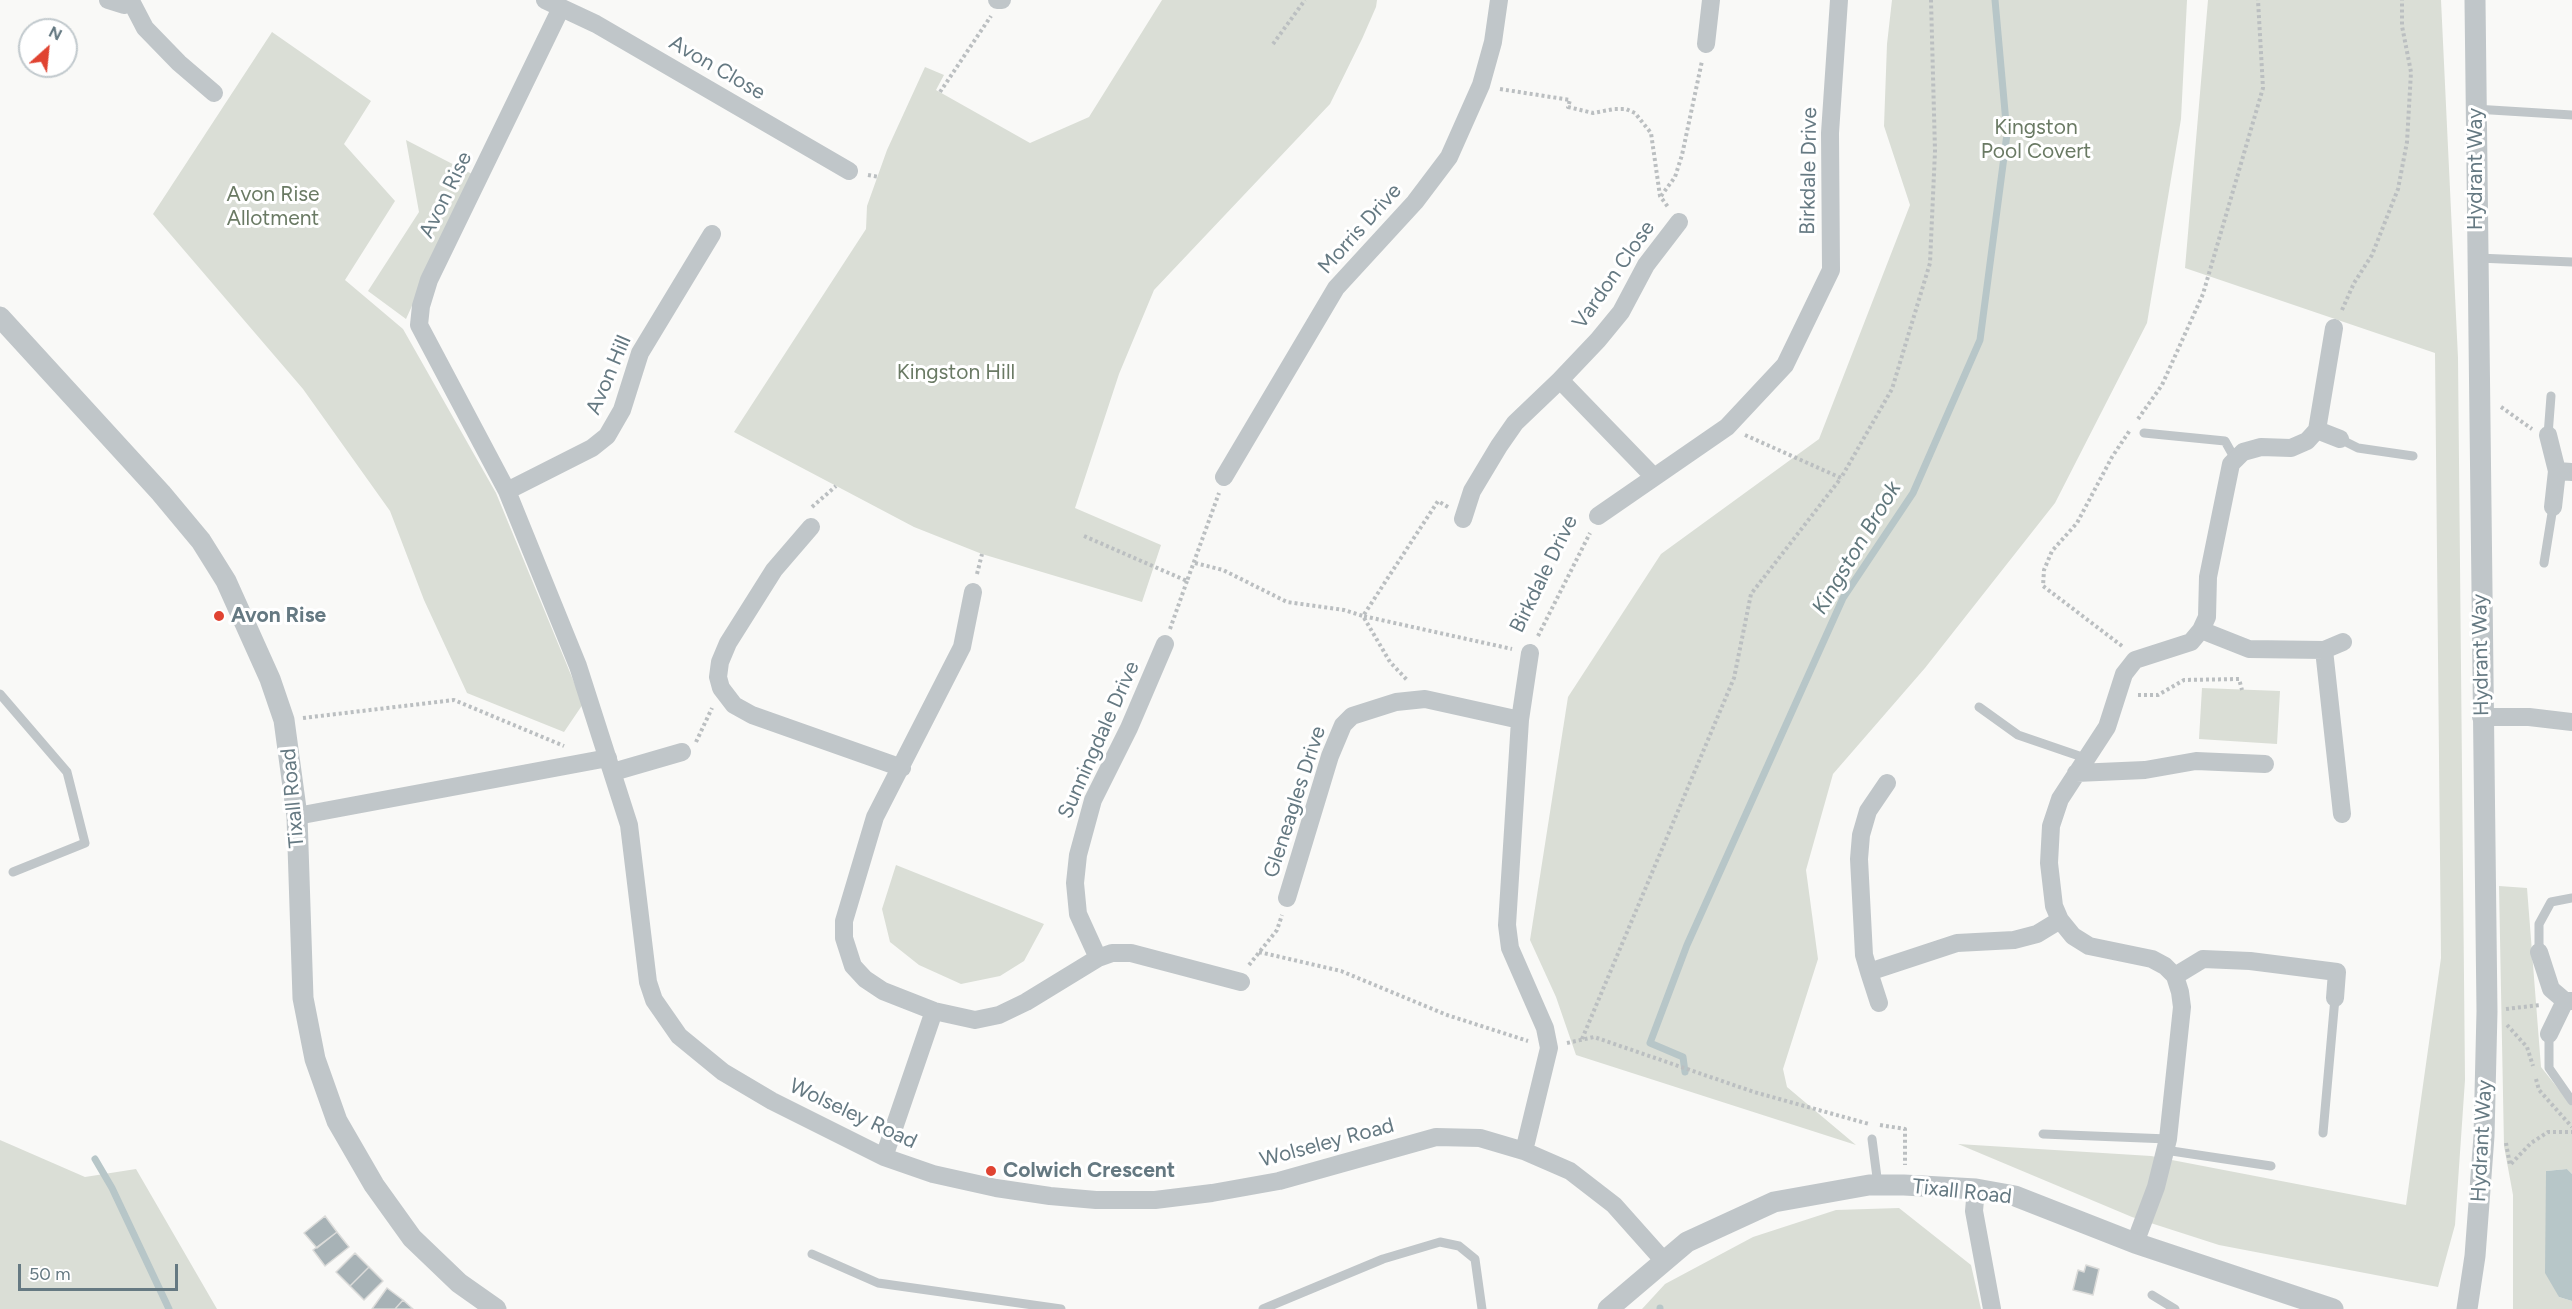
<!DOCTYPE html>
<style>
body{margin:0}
#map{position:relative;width:2572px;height:1309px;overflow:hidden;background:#f9f9f7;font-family:Figtree,sans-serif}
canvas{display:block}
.north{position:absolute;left:18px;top:18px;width:60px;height:60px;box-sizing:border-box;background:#fff;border:2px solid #c1c9cd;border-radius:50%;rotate:27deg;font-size:16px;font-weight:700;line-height:24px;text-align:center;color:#657982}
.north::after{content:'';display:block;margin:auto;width:21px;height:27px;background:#e04331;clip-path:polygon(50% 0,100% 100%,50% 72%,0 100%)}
.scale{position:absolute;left:18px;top:1264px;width:160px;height:27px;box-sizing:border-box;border:3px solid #657982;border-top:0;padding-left:8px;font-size:18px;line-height:21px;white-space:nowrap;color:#657982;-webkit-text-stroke:4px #fff;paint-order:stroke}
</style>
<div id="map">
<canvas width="2572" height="1309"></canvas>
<div class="north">N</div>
<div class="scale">50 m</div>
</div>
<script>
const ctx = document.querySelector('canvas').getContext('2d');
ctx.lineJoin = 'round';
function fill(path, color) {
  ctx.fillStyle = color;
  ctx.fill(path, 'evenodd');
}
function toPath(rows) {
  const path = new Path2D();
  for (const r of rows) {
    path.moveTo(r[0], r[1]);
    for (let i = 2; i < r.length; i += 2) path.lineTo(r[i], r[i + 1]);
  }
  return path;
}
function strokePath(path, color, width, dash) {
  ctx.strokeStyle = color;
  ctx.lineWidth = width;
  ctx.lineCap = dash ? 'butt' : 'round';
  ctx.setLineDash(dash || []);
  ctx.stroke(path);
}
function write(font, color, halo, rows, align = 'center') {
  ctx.font = font + ' Figtree,sans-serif';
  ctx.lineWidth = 6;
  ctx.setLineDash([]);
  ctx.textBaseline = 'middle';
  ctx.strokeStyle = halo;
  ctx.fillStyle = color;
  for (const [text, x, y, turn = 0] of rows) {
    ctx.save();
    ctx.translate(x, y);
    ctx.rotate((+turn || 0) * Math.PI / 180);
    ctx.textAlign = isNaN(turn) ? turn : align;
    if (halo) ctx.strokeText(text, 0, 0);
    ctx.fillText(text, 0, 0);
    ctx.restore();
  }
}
const green = toPath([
 [1162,0,1377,0,1376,7,1362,39,1330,104,1154,290,1119,374,1075,508,1161,545,1142,602,982,554,914,527,734,432,866,229,867,206,887,150,925,67,944,75,936,90,1030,143,1089,117],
 [1892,0,2187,0,2181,119,2147,323,2055,503,1925,668,1833,774,1806,870,1818,959,1783,1069,1787,1087,1856,1145,1576,1055,1556,997,1530,940,1568,697,1661,554,1819,439,1910,205,1884,126,1887,44],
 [2208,0,2441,0,2458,358,2465,1080,2455,1225,2438,1287,2219,1245,2132,1217,1958,1144,2151,1156,2406,1205,2441,958,2435,353,2185,268],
 [272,32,371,101,344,144,395,201,345,280,403,329,496,493,583,704,564,732,467,693,424,600,390,511,303,389,153,214],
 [406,140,472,174,406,319,368,291,419,212],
 [2202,688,2280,691,2277,744,2199,739],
 [896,865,1044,924,1024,961,1000,976,961,984,919,965,890,942,882,909],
 [2499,886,2527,888,2541,1067,2572,1106,2572,1174,2567,1169,2546,1171,2559,1297,2572,1301,2572,1309,2513,1309,2513,1195,2504,1146],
 [0,1140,85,1177,136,1169,217,1309,0,1309],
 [1899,1208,1971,1265,1981,1309,1642,1309,1665,1284,1753,1237,1836,1210]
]);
const water = toPath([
 [2567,1169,2572,1174,2572,1301,2559,1297,2545,1273,2546,1171]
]);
const stream = toPath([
 [1685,1072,1683,1057,1650,1043,1687,945,1843,598,1913,493,1980,340,2007,134,1995,0],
 [95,1159,112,1188,169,1309],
 [1660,1308,1660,1309]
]);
const building = toPath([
 [325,1216,337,1232,317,1248,304,1233,325,1216],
 [337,1232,349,1247,325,1266,313,1250,337,1232],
 [355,1253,369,1267,350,1286,336,1272,355,1253],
 [2086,1265,2099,1269,2093,1295,2073,1290,2078,1270,2084,1272,2086,1265],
 [369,1267,383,1281,364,1300,350,1286,369,1267],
 [387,1288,403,1300,395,1309,372,1309,387,1288],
 [403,1300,413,1309,395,1309,403,1300]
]);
const path = toPath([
 [1273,44,1305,0],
 [1500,89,1570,100,1568,107,1593,113,1614,109,1626,109,1635,113,1651,133,1660,196,1668,207],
 [940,92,991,16],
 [868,175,879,177],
 [1661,196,1675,177,1682,155,1702,61],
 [2342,310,2354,283,2372,255,2398,189,2407,142,2411,72,2402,26,2402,0],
 [2501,407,2532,429],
 [2138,419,2162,385,2203,294,2263,88,2258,0],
 [1745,435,1841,478,1892,389,1930,263,1935,151,1931,0],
 [812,507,836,486],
 [1448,507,1438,501,1363,616,1512,649],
 [1084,536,1187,581,1219,493],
 [1195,563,1223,570,1287,602,1344,610,1363,616,1390,662,1408,681],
 [977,574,982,554],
 [1170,629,1187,581],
 [1538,636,1590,533],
 [2122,646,2043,586,2044,570,2052,551,2077,523,2112,457,2130,430],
 [2138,695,2158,695,2184,680,2239,679,2242,690],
 [303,718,454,700,564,746],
 [696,742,712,708],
 [1259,952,1341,971,1447,1015,1528,1041],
 [1249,965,1277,930,1282,915],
 [2506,1009,2540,1005],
 [2507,1025,2527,1047,2533,1066],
 [1582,1039,1734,678,1751,594,1841,478],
 [1567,1043,1594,1037,1754,1092,1869,1124],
 [2536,1079,2539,1090,2572,1127],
 [1880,1125,1905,1129,1905,1165],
 [2506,1143,2510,1165,2531,1143,2548,1132,2572,1132]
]);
const service = toPath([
 [2475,109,2572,115],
 [2478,258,2572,262],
 [2144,433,2225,441,2235,459],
 [2548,435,2551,396],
 [2340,439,2358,448,2413,456],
 [2544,563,2553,507],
 [0,694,67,772,85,843,13,872],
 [1979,707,2018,735,2088,759],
 [2539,952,2539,924,2551,902,2572,898],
 [2549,1034,2549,1068,2572,1101],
 [2323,1133,2335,998],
 [2043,1134,2168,1139],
 [1872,1139,1878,1185],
 [2165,1150,2271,1166],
 [812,1254,878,1283,1061,1309],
 [2152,1295,2175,1309],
 [1263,1309,1383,1259,1440,1242,1459,1246,1475,1259,1482,1309]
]);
const minor = toPath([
 [108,0,124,5,132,3,145,28,179,63,214,93],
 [545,0,596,24,849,171],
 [997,0,1002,0],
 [561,8,429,280,421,306,419,325,507,491,578,666,629,825,648,982,654,1000,679,1036,723,1072,772,1101,884,1157,933,1174,996,1188,1050,1196,1096,1200,1155,1200,1212,1193,1279,1181,1436,1137,1480,1138,1524,1151,1570,1171,1614,1205,1663,1260],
 [1706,44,1711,0],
 [2317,430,2340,439],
 [2548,435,2557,471,2572,472],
 [1653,476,1560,380,1598,340,1621,312,1646,265,1679,222],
 [1224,477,1336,288,1415,202,1449,157,1481,85,1493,42,1499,0],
 [507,491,592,448,607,436,622,410,640,353,712,234],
 [2553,507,2557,471],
 [1598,516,1727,427,1785,365,1831,270,1830,133,1839,0],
 [1463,519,1472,491,1499,446,1515,423,1560,380],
 [811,527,774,570,728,643,720,662,718,677,721,688,734,705,752,715,902,768],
 [973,592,962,647,875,817,844,921,844,938,853,966,865,979,883,991,934,1011,975,1020,999,1015,1026,1002,1098,958,1112,953,1131,953,1241,982],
 [2201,630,2249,649,2324,650,2343,642],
 [2324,650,2342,814],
 [2481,717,2529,717,2572,722],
 [613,772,682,752],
 [2076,773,2145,770,2196,761,2265,764],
 [1887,783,1868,811,1861,835,1859,859,1864,955,1869,972,1957,943,2014,940,2037,934,2060,920],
 [297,816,608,758],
 [1287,898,1330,756,1343,725,1352,716,1396,702,1425,699,1520,720],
 [2539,952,2551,989,2565,1001,2572,1001],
 [1098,958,1078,914,1075,883,1078,855,1093,800,1129,728,1165,644],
 [1869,972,1879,1003],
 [2175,976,2203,959,2250,961,2337,972,2335,998],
 [2549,1034,2565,1001],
 [1524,1151,1549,1048,1545,1028,1510,948,1507,925,1520,720,1530,653],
 [884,1157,934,1011],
 [1976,1189,1974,1211,1992,1309],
 [2135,1243,2156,1187,2168,1139,2182,1007,2180,992,2175,976,2165,966,2152,959,2089,946,2073,936,2060,920,2054,906,2049,863,2051,826,2060,799,2107,727,2124,674,2135,660,2191,642,2201,630,2207,617,2208,577,2231,464,2243,452,2261,447,2291,448,2307,441,2317,430,2334,328]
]);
const tertiary = toPath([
 [0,317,161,493,201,541,226,581,270,679,284,720,297,816,303,998,315,1059,337,1121,374,1185,412,1238,459,1283,496,1309],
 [1608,1309,1687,1242,1774,1202,1869,1185,1904,1185,1976,1189,2015,1196,2135,1243,2333,1309],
 [2467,1309,2475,1256,2484,1136,2487,1011,2475,0]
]);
const markers = [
 [219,616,6,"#e04331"],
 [991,1171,6,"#e04331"]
];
const streetNames = [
 ["Avon Close",717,68,30],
 ["Hydrant Way",2476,169,-90],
 ["Birkdale Drive",1809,171,-89],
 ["Avon Rise",446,195,-64],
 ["Morris Drive",1360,229,-48],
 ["Vardon Close",1614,275,-55],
 ["Avon Hill",609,375,-67],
 ["Birkdale Drive",1544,574,-64],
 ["Hydrant Way",2481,655,-91],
 ["Sunningdale Drive",1099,740,-66],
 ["Tixall Road",293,798,-95],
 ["Gleneagles Drive",1295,802,-72],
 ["Wolseley Road",853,1114,25],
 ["Hydrant Way",2482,1141,-87],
 ["Wolseley Road",1327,1143,-15],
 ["Tixall Road",1962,1192,6]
];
const parkNames = [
 ["Kingston",2036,128],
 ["Pool Covert",2036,152],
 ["Avon Rise",273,195],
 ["Allotment",273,219],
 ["Kingston Hill",956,373]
];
const poiNames = [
 ["Avon Rise",231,616],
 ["Colwich Crescent",1003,1171]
];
const waterNames = [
 ["Kingston Brook",1857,548,-59]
];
fill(green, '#daded6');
fill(water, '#b7c6c8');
strokePath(stream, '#b7c6c8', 7);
fill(building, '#a7b2b6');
strokePath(building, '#dbdbd9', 1.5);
strokePath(path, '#bbbfc1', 4, [3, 3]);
strokePath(service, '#c0c6c9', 9);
strokePath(minor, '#c0c6c9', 18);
strokePath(tertiary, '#c0c6c9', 21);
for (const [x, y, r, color] of markers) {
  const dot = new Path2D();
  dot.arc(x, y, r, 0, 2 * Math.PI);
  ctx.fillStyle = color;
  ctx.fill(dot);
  strokePath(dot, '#fff', 2);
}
write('21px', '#657982', '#fff', streetNames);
write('21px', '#6a7a64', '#fff', parkNames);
write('bold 21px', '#657982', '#fff', poiNames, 'left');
write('italic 22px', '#60777c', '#fff', waterNames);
</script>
